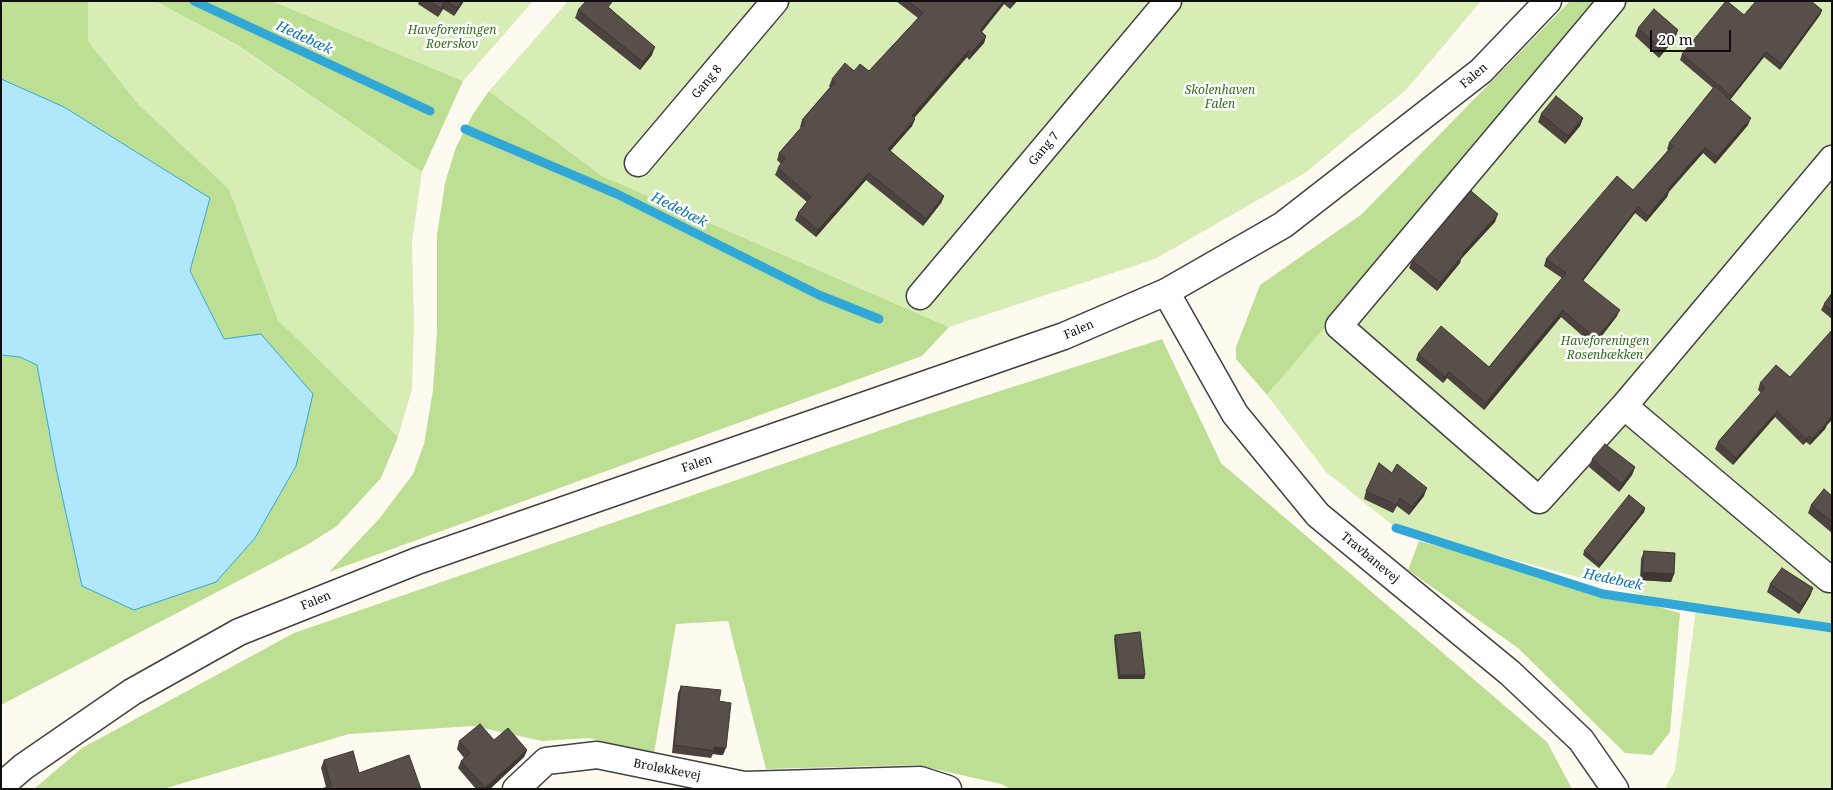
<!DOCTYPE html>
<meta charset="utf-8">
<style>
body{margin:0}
#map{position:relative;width:1833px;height:790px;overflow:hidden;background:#fffaf0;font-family:"Noto Serif",serif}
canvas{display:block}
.frame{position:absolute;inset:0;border:2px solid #0e0e0e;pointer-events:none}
.scale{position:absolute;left:1650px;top:30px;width:81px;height:22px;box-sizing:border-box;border:2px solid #0e0e0e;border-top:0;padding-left:6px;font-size:15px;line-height:18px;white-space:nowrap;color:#0e0e0e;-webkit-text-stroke:4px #fff;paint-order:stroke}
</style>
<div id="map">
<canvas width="1833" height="790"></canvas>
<div class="frame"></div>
<div class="scale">20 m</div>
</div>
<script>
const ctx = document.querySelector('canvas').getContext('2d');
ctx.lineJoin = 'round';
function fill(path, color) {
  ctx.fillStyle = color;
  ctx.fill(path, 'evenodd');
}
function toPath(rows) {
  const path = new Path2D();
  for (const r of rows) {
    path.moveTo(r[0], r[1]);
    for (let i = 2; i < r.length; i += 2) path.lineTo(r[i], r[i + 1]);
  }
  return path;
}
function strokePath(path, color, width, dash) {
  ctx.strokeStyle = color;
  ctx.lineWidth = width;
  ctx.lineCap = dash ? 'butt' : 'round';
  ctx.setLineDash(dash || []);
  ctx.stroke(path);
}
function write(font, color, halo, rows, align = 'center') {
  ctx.font = font + ' "Noto Serif",serif';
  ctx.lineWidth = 5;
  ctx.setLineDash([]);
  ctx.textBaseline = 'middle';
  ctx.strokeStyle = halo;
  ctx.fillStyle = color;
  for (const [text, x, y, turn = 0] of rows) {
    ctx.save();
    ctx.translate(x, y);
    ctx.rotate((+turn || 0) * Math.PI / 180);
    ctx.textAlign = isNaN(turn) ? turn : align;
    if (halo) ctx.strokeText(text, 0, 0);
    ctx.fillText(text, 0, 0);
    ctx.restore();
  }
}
const green = toPath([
 [88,1,155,1,236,45,422,172,412,242,414,323,412,389,398,437,278,320,229,189,139,105,88,41],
 [272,1,533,1,463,81],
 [568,1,1481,1,1407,89,1305,173,1155,259,949,327,602,176,489,91],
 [1604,1,1832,1,1832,789,1665,789,1675,770,1696,609,1396,528,1326,472,1267,395]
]);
const forest = toPath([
 [1,1,88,1,88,41,139,105,229,189,278,320,398,437,381,478,337,526,307,545,1,705,1,355,20,357,37,365,56,468,82,586,215,582,255,538,296,466,261,334,224,340,190,271,210,198,64,107,1,79],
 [155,1,272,1,463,81,422,172,237,45],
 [1570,1,1604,1,1267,395,1236,359,1236,347,1260,285,1362,214],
 [489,91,602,176,949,327,922,356,329,572,379,519,413,474,424,444,433,390,437,331,437,235,445,183,456,147,473,114],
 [1162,339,1221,463,1547,742,1572,789,1011,789,1001,784,917,765,766,769,728,621,676,624,654,753,588,738,542,741,473,726,349,734,163,789,34,789,82,748,294,633,910,420],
 [1419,541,1680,613,1670,732,1652,755,1625,753,1518,648,1408,570]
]);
const water = toPath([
 [1,79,64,107,210,198,190,271,224,339,261,334,313,394,296,466,255,538,216,582,134,610,82,586,56,468,37,365,20,357,1,355,1,79]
]);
const stream = toPath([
 [194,1,430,111],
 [465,129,617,194,819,295,879,319],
 [1396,528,1603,594,1832,628]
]);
const minor = toPath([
 [1612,1,1339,326,1539,500,1624,406,1832,159],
 [638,163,775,1],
 [1166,292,1235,414,1318,515,1510,673,1581,740,1615,789],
 [920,296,1168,1],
 [1624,406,1829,579,1832,576],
 [1,786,23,767,132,692,239,632,417,561,1064,336,1166,292,1283,225,1481,71,1548,1],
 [516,789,546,761,597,755,744,785,920,780,948,789]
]);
const wall = toPath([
 [419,1,464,1,454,16,443,9,438,17,418,4],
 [896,1,1017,1,1010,9,1004,4,982,32,986,36,984,43,969,60,967,57,914,118,915,119,912,126,890,151,944,196,941,203,923,226,866,180,816,237,795,220,798,213,807,202,775,175,778,168,781,164,777,160,779,153,801,128,800,127,802,120,830,87,829,86,832,79,854,71,869,71,918,18],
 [610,8,652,55,640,70,575,18,578,10],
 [1822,10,1820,15,1780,70,1764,57,1730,100,1748,125,1715,164,1703,153,1669,192,1667,197,1646,222,1635,213,1583,281,1617,316,1594,346,1561,317,1484,410,1447,378,1443,383,1416,360,1418,354,1489,367,1562,278,1544,266,1546,259,1633,190,1668,150,1667,149,1669,143,1713,88,1680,60,1682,54,1744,15],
 [1638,28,1678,30,1675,38,1659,58,1635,36],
 [1541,114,1583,118,1580,126,1565,144,1538,122],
 [1495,222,1461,259,1460,263,1437,291,1409,268,1412,260],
 [1832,293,1832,319,1821,310,1824,304],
 [1790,377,1827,425,1825,429,1810,445,1806,442,1803,445,1775,417,1733,465,1715,449,1718,442,1761,393,1758,390,1760,383],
 [1592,459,1635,467,1632,475,1619,492,1589,467],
 [1366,491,1424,496,1409,515,1397,506,1393,513,1364,499],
 [1832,496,1832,533,1808,513,1811,505],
 [1645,508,1644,512,1599,568,1583,555,1584,551],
 [1644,551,1674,574,1671,582,1640,580,1641,559],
 [1770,584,1813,588,1810,596,1799,614,1767,592],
 [1115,635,1145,675,1144,679,1118,679,1114,639],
 [681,686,719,701,723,755,713,754,711,758,672,753,678,693],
 [494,740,527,750,524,757,490,789,476,789,458,768,461,761,464,758,457,749,459,741],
 [324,760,359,773,421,789,326,787,321,768]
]);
const shadedWall = toPath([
 [445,1,443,9,438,17,441,9],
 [462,1,464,1,454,16,457,8],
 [1004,1,1005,1,1004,4,977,37,980,30],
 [1013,1,1017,1,1010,9,1013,2],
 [1822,10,1820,15,1780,70,1782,64],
 [1678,30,1675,38,1659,58,1662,50],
 [986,36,984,43,969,60,972,52],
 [655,47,652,55,640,70,643,62],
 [969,50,967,57,909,124,912,116],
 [1766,52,1764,57,1729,101,1731,96],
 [1583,118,1580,126,1565,144,1568,136],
 [1751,118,1748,125,1715,164,1717,157],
 [915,119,912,126,886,156,888,149],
 [1705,147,1703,153,1669,191,1667,197,1646,222,1648,216,1668,189],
 [869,173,866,180,816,237,818,230],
 [944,196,941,203,923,226,926,219],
 [1638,207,1635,213,1579,286,1582,280],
 [1498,214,1495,222,1461,259,1460,263,1437,291,1440,283,1462,254],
 [1563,310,1561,317,1484,410,1486,403],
 [1620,310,1617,316,1594,346,1596,339],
 [1449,372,1447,378,1443,383,1445,377],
 [1777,411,1775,417,1733,465,1736,458],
 [1832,416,1832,420,1827,425,1825,429,1810,445,1812,439],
 [1809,436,1806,442,1803,445,1806,439],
 [1635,467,1632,475,1619,492,1622,484],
 [1427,488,1424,496,1409,515,1412,507],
 [1645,508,1644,512,1599,568,1600,564],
 [1642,572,1674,574,1671,582,1640,580],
 [1813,588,1810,596,1799,614,1802,606],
 [1120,675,1145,675,1144,679,1118,679],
 [714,747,726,748,723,755,713,754],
 [527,750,524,757,490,789,484,789]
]);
const building = toPath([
 [429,1,445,1,441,9,429,1],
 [446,1,462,1,457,8,446,1],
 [586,1,610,1,612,2,608,7,655,47,643,62,578,10,586,1],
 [908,1,1004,1,980,30,986,36,972,52,969,50,912,116,915,119,888,149,944,196,926,219,869,173,818,230,798,213,811,197,778,168,785,158,779,153,805,123,802,120,835,82,832,79,845,63,854,71,860,64,869,71,923,13,908,1],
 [1726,1,1727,1,1744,15,1756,1,1811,1,1822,10,1782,64,1766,52,1731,96,1682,54,1726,1],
 [1654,9,1678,30,1662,50,1638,28,1654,9],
 [1715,86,1751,118,1717,157,1705,147,1668,189,1669,190,1648,216,1638,207,1582,280,1620,310,1596,339,1563,310,1486,403,1449,372,1445,377,1418,354,1441,326,1489,367,1566,273,1546,259,1617,176,1633,190,1673,146,1669,143,1715,86],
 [1556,96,1583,118,1568,136,1541,114,1556,96],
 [1471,191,1498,214,1462,254,1463,255,1440,283,1412,260,1471,191],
 [1832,293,1832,311,1824,304,1832,293],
 [1832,330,1832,416,1826,422,1827,423,1812,439,1809,436,1806,439,1777,411,1736,458,1718,442,1765,388,1760,383,1776,365,1790,377,1832,330],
 [1605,444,1635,467,1622,484,1592,459,1605,444],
 [1379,463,1392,473,1397,464,1427,488,1412,507,1400,498,1396,505,1366,491,1379,463],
 [1824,489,1832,496,1832,522,1811,505,1824,489],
 [1629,495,1645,508,1600,564,1584,551,1629,495],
 [1644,551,1675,553,1674,574,1642,572,1644,551],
 [1782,568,1813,588,1802,606,1770,584,1782,568],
 [1140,632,1145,675,1120,675,1115,635,1140,632],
 [681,686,721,690,719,701,731,703,726,748,714,747,714,751,674,745,681,686],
 [480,724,494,740,508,728,527,750,485,788,461,761,470,753,459,741,480,724],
 [353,751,359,773,409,755,421,789,321,789,331,786,324,760,353,751]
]);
const parkNames = [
 ["Haveforeningen",452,31],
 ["Roerskov",452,45],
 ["Skolenhaven",1220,91],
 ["Falen",1220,105],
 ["Haveforeningen",1605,342],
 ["Rosenbækken",1605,356]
];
const streetNames = [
 ["Falen",1474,76,-40],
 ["Gang 8",707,82,-50],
 ["Gang 7",1044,149,-50],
 ["Falen",1079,330,-23],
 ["Falen",697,464,-19],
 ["Travbanevej",1370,558,40],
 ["Falen",316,601,-22],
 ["Broløkkevej",667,770,11]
];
const waterNames = [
 ["Hedebæk",304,38,25],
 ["Hedebæk",679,210,27],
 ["Hedebæk",1613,580,12]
];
fill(green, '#d8edb6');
fill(forest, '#bddf94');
fill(water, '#b0e7fb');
strokePath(water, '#31a7d8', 1);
strokePath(stream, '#31a7d8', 9);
strokePath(minor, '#414141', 29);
strokePath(minor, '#fff', 26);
fill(wall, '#4c4340');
fill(shadedWall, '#3e3734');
fill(building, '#584e4a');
strokePath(building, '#3e3734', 1);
write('italic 12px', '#336c19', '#fff', parkNames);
write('12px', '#0e0e0e', '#fff', streetNames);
write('italic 14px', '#0d76ab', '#fff', waterNames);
</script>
